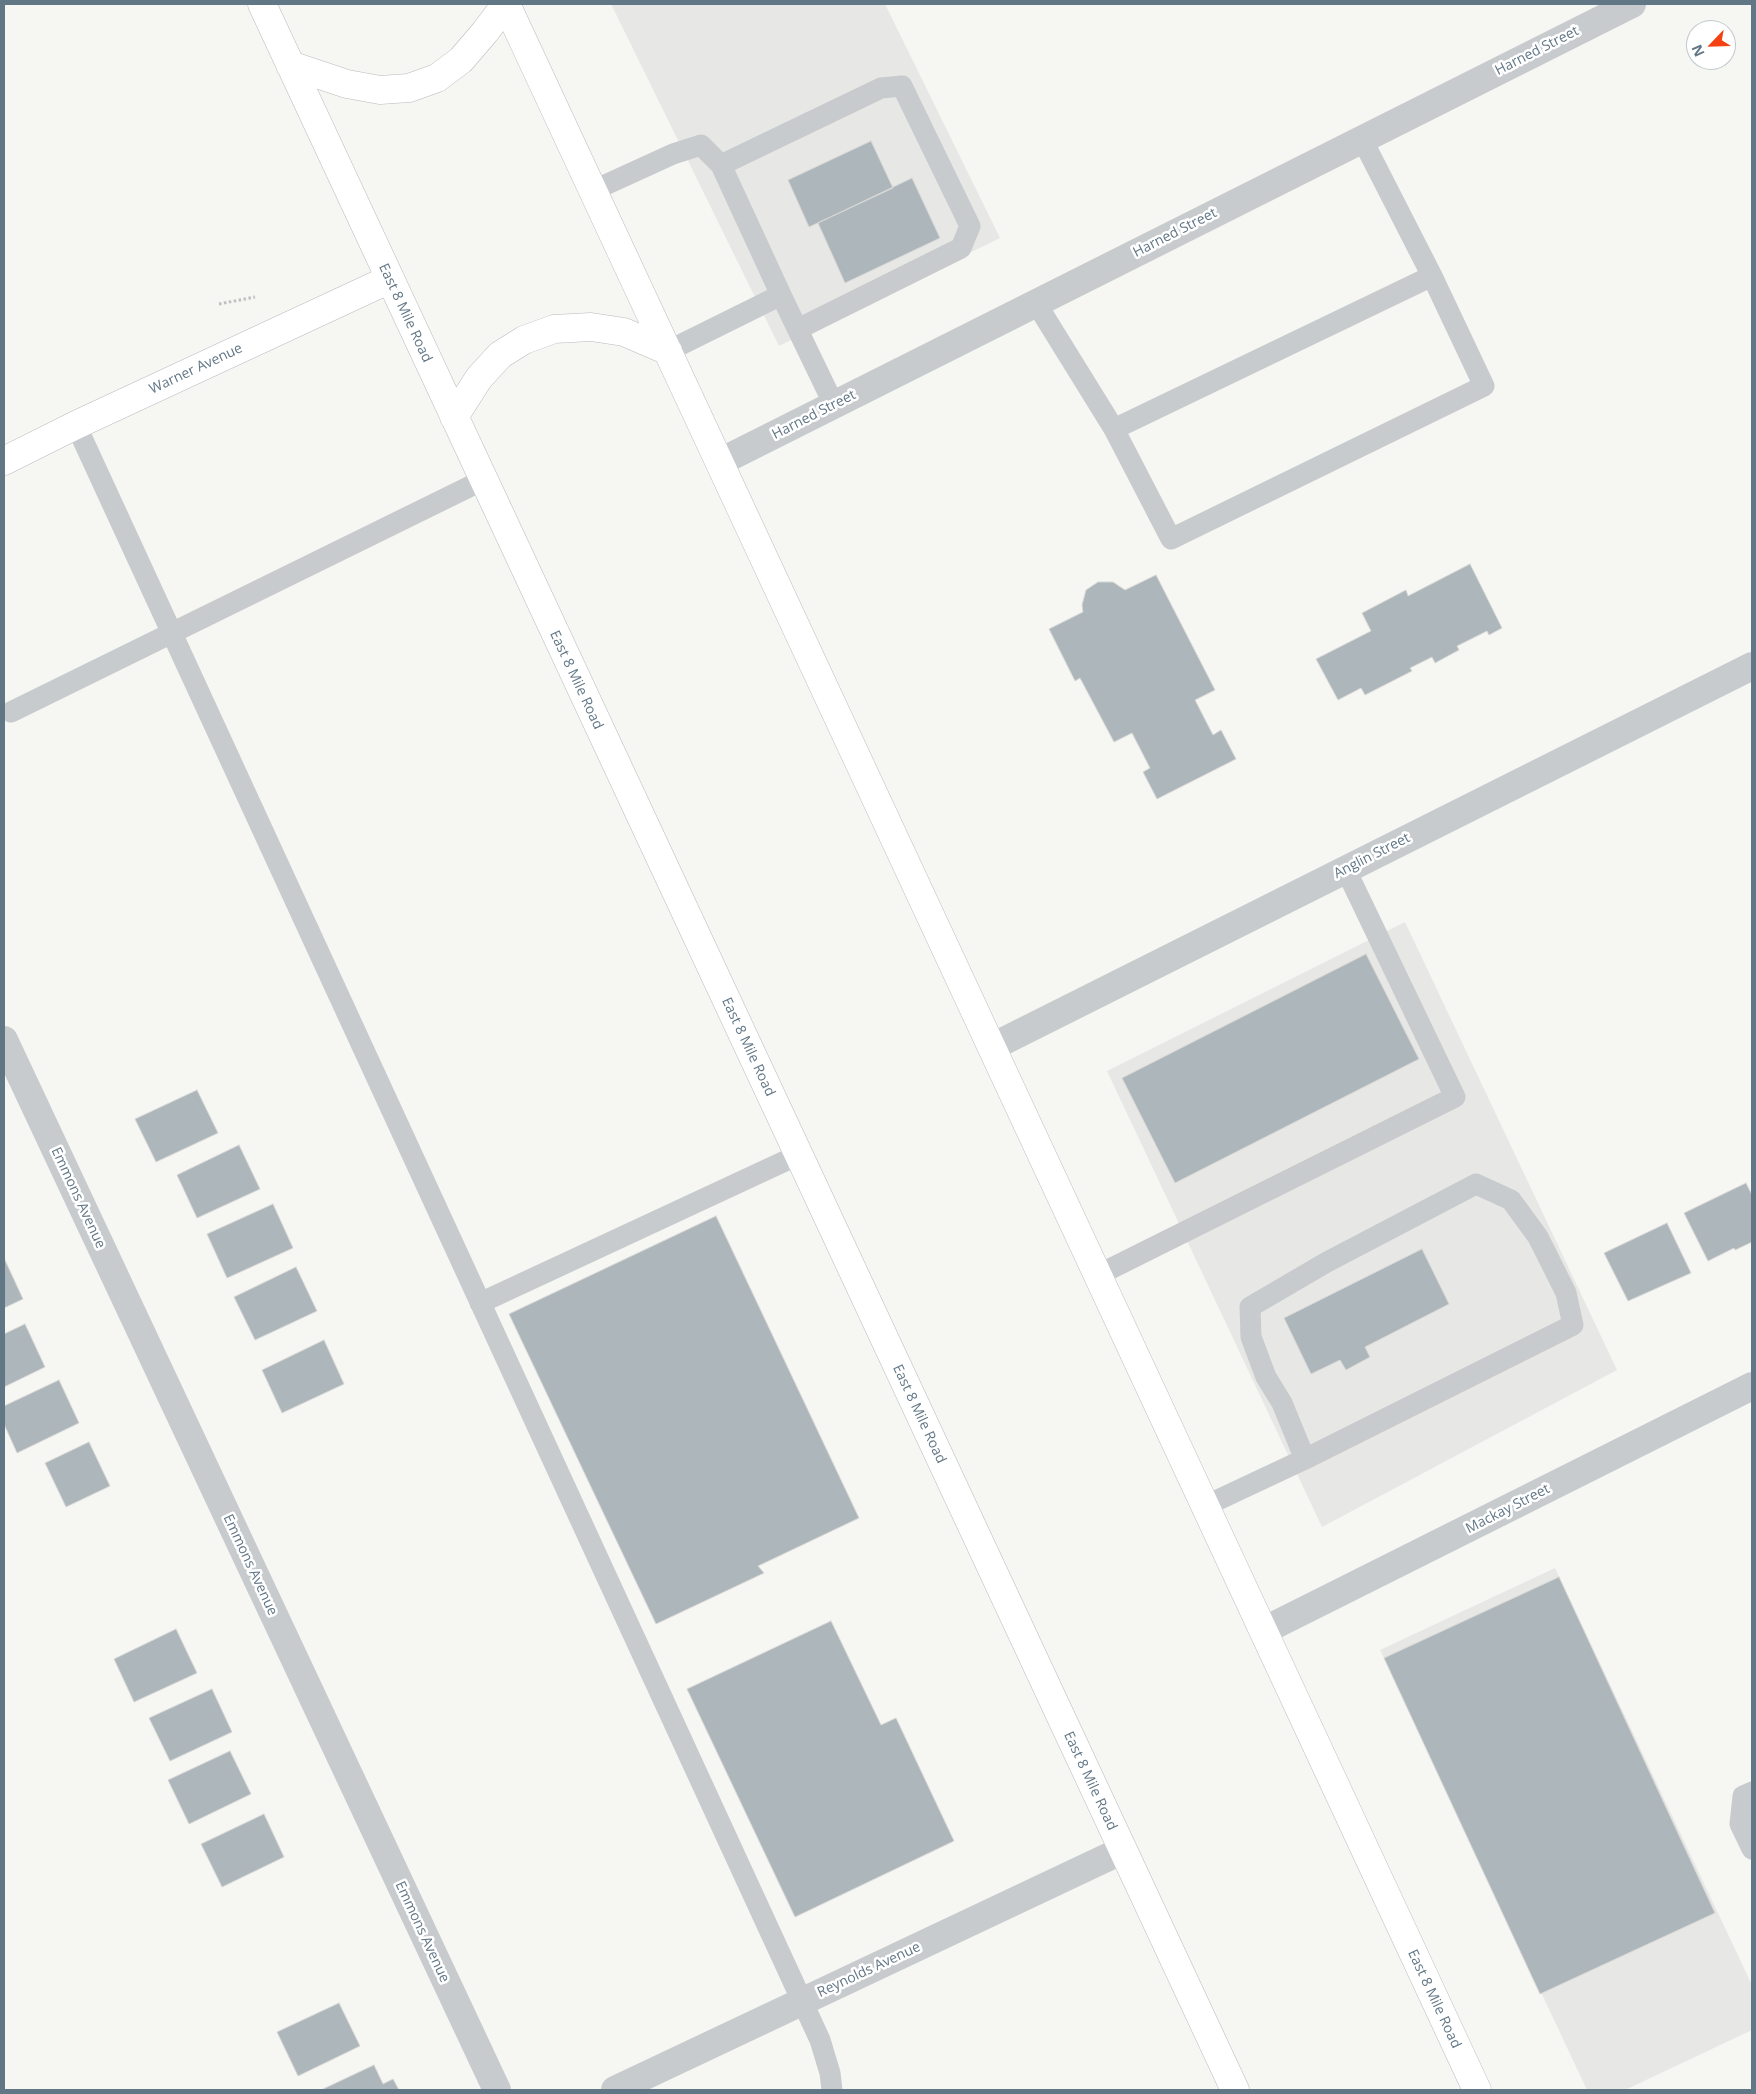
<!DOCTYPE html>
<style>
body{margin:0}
#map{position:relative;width:1756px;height:2094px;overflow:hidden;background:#f6f6f2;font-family:"Open Sans",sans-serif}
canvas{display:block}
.frame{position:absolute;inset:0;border:5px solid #627786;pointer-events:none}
.north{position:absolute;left:1686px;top:20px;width:50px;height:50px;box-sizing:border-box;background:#fff;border:1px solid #c0c9cf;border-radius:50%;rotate:246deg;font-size:14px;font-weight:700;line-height:20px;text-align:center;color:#627786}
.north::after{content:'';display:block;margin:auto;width:18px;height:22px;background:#f54012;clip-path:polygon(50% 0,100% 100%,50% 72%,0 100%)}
</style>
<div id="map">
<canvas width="1756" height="2094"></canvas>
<div class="frame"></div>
<div class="north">N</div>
</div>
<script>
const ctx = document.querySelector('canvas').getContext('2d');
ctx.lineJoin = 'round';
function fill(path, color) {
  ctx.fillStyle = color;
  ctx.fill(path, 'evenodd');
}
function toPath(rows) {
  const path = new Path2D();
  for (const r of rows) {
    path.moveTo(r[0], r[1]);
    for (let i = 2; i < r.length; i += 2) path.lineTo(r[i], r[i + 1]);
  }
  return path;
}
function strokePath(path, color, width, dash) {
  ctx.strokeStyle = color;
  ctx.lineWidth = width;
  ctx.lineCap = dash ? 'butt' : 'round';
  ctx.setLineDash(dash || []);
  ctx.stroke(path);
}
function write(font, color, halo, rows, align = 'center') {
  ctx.font = font + ' "Open Sans",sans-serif';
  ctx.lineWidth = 5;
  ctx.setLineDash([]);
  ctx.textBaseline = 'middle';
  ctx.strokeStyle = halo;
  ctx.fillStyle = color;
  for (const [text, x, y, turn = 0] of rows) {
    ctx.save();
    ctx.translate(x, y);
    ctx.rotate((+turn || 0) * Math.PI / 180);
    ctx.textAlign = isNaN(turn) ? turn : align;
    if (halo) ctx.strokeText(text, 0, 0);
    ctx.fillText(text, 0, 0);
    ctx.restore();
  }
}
const built = toPath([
 [611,4,885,4,1000,238,779,346],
 [1405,922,1617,1370,1322,1527,1107,1071],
 [1555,1568,1752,1985,1752,2030,1625,2090,1587,2090,1380,1650]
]);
const building = toPath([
 [871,141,893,188,809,227,788,180,871,141],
 [912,178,940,238,845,283,818,223,912,178],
 [1470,564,1502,628,1489,635,1487,631,1457,646,1459,650,1435,663,1432,657,1410,668,1412,671,1365,695,1361,688,1338,700,1316,659,1371,631,1362,613,1406,590,1408,596,1470,564],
 [1156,575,1215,690,1195,700,1213,735,1221,730,1236,759,1157,799,1143,772,1150,768,1132,733,1114,742,1080,678,1075,681,1049,629,1083,612,1082,605,1086,590,1098,582,1113,582,1125,590,1156,575],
 [1366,954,1419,1059,1175,1183,1122,1078,1366,954],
 [197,1090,218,1133,156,1162,135,1119,197,1090],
 [239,1145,260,1189,197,1218,177,1175,239,1145],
 [1746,1183,1752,1195,1752,1242,1735,1250,1734,1248,1708,1261,1684,1213,1746,1183],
 [273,1204,293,1248,227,1278,207,1234,273,1204],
 [716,1216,859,1518,758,1566,764,1573,656,1624,509,1314,716,1216],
 [1667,1223,1691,1273,1628,1301,1604,1253,1667,1223],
 [1422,1249,1449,1304,1365,1347,1370,1357,1346,1370,1340,1360,1311,1374,1284,1318,1422,1249],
 [4,1258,23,1299,4,1308,4,1258],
 [296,1267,317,1311,255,1340,234,1297,296,1267],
 [25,1324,45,1367,4,1387,4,1334,25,1324],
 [324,1340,344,1384,282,1413,262,1370,324,1340],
 [59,1380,79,1423,17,1453,4,1424,4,1406,59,1380],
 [89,1442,110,1486,66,1507,45,1463,89,1442],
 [1559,1577,1715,1913,1540,1994,1384,1658,1559,1577],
 [831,1621,881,1725,896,1718,954,1841,795,1917,687,1689,831,1621],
 [176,1629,197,1673,134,1702,114,1659,176,1629],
 [212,1689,232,1732,170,1761,149,1718,212,1689],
 [230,1751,251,1794,189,1824,168,1780,230,1751],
 [264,1814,284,1857,222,1887,201,1844,264,1814],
 [339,2003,360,2046,298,2076,277,2032,339,2003],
 [374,2065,383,2084,393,2079,399,2090,321,2090,374,2065]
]);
const path = toPath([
 [219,304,255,297]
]);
const lane = toPath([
 [721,165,881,88,902,86,970,226,961,248,798,329],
 [592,191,673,154,701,145,721,165,781,295],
 [1036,303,1114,429,1171,539,1484,386,1432,276],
 [668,351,781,295,834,405],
 [76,425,820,2040,830,2073,832,2090],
 [1114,429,1432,276,1362,139],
 [11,712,483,480],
 [1098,1275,1455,1097,1346,870],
 [480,1303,798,1155],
 [1205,1506,1305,1459,1573,1325,1566,1293,1538,1237,1511,1200,1476,1184,1327,1262,1250,1307,1251,1337,1266,1377,1282,1403,1305,1459],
 [1752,1792,1743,1796,1740,1824,1752,1849]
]);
const street = toPath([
 [720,462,1632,4],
 [4,1040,497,2090],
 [992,1047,1752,666],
 [1263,1631,1752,1386],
 [615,2090,1123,1850]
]);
const secondary = toPath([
 [4,461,76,425,390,279]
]);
const highway = toPath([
 [262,4,1235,2090],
 [506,4,1477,2090],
 [290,65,347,84,380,90,409,88,437,78,461,60,485,32,506,4],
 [454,417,479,378,500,355,524,340,554,329,591,327,624,332,668,351]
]);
const streetNames = [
 ["Harned Street",1537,51,-27],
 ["Harned Street",1175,233,-27],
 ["East 8 Mile Road",405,313,65],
 ["Warner Avenue",196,369,-25],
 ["Harned Street",814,415,-27],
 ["East 8 Mile Road",576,680,65],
 ["Anglin Street",1372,856,-27],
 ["East 8 Mile Road",748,1047,65],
 ["Emmons Avenue",78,1198,65],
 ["East 8 Mile Road",919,1414,65],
 ["Mackay Street",1508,1509,-27],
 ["Emmons Avenue",250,1565,65],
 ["East 8 Mile Road",1090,1781,65],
 ["Emmons Avenue",422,1932,65],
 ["Reynolds Avenue",869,1970,-25],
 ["East 8 Mile Road",1434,1999,65]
];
fill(built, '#e7e7e5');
fill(building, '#adb6bb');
strokePath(building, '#d7d7d5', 1);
strokePath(secondary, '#b7bdc1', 29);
strokePath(highway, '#b7bbbe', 29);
strokePath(path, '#bec1c3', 3, [2.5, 2.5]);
strokePath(lane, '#c8cbce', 21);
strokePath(street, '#c8cbce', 28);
strokePath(secondary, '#fff', 28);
strokePath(highway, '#fff', 28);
write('14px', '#627786', '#fff', streetNames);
</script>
